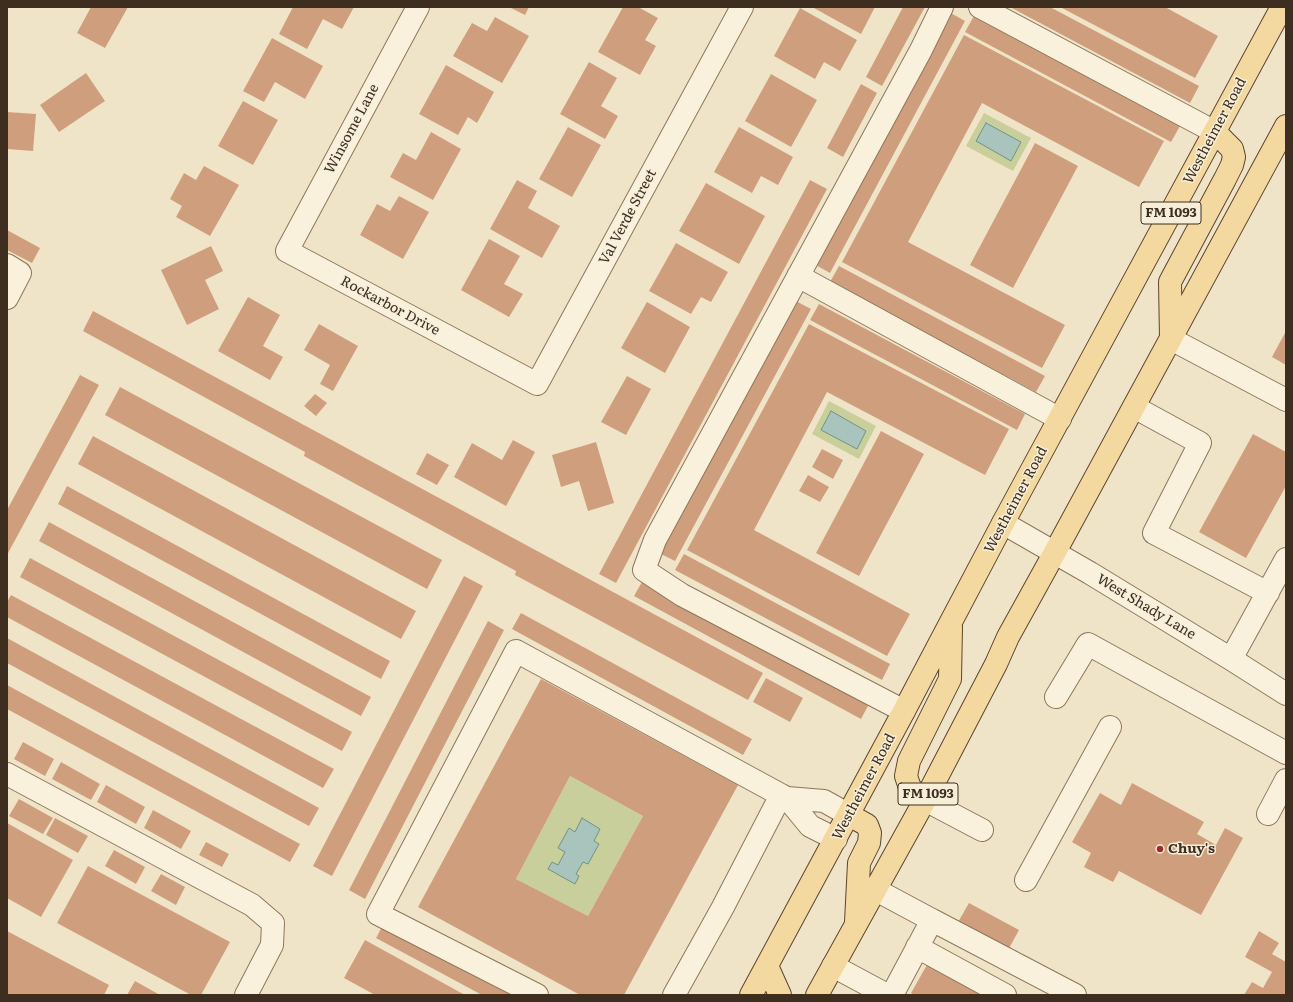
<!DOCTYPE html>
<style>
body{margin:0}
#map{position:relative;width:1293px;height:1002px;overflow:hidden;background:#f0e4c8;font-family:Literata,serif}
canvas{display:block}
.frame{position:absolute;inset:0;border:8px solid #3d2e20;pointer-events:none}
</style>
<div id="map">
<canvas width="1293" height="1002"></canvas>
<div class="frame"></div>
</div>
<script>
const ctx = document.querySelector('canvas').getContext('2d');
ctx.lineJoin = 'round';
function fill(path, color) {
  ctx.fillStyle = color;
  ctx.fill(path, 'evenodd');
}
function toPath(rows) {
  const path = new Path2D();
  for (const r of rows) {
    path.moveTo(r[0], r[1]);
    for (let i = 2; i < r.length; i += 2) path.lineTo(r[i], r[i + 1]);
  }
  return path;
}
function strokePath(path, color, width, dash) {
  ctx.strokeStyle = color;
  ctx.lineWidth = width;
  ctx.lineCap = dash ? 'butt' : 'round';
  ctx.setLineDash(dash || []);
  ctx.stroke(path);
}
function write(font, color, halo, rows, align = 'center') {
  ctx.font = font + ' Literata,serif';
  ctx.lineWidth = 3;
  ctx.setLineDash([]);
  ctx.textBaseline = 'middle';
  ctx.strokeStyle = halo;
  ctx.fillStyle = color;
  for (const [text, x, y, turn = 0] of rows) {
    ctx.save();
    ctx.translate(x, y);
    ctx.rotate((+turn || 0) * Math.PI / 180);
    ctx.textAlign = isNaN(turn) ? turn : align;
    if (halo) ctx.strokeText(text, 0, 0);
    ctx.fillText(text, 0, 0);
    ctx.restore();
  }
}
const green = toPath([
 [984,113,1031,138,1013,171,966,146],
 [829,401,876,426,859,459,812,434],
 [570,776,643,816,588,916,516,879]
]);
const water = toPath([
 [986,123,1021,142,1011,161,976,141,986,123],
 [831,411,866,431,857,449,821,430,831,411],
 [582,818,600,829,594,841,599,844,588,864,583,862,576,874,579,876,575,884,548,869,552,862,558,865,565,852,558,848,569,828,575,832,582,818]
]);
const building = toPath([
 [91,7,128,7,105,48,77,33],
 [293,7,354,7,342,29,323,19,307,49,279,34],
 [509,7,529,7,525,15],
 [623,7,638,7,658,18,645,40,656,46,640,75,598,52],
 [812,7,875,7,861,34],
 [903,7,925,7,882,86,866,77],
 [1010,7,1050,7,1199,86,1190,103],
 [1060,7,1165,7,1218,36,1195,78],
 [800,8,857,40,840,71,824,62,815,79,774,56],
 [949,12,965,21,830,273,814,264],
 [974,16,1180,126,1171,142,965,32],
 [495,17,529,36,502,83,453,56,472,23,487,31],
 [964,35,1164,141,1139,187,982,103,908,242,1065,325,1042,368,842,262],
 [272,38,323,66,305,99,275,82,264,102,243,91],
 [589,62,617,78,601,106,618,116,605,139,560,114],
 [446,65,494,92,477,123,468,117,458,135,419,114],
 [86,73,105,101,59,132,40,105],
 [771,74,817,100,791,147,745,121],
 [861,84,877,93,843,157,827,148],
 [243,101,278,120,253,165,218,146],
 [7,112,36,114,33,151,7,149],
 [568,127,601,145,572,197,539,179],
 [739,127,793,157,778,185,761,176,752,193,714,172],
 [431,132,461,149,433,200,390,177,403,153,416,160],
 [1035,143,1078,166,1013,288,970,265],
 [204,166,239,185,210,236,176,217,182,206,170,199,184,173,196,180],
 [517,180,537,191,528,208,560,226,542,258,490,229],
 [810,180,827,189,616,583,599,574],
 [706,183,765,216,739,264,679,231],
 [399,196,429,212,403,259,360,235,377,204,390,211],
 [7,230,40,248,32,263,7,250],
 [489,239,520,256,504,284,523,294,509,317,461,290],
 [676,243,728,272,711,302,701,297,691,314,649,291],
 [211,246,223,271,205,280,219,309,187,325,161,270],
 [839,266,1045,376,1036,392,830,282],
 [248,297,280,315,263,346,283,357,270,380,218,351],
 [794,300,811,309,675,561,659,553],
 [647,302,690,327,665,373,621,348],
 [819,304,1025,414,1017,430,810,320],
 [93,311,763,673,748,700,515,575,516,571,304,456,305,452,83,331],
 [319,324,358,346,333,391,320,384,330,365,304,350],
 [809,324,1009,429,985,475,827,392,754,530,910,614,887,656,687,550],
 [1286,331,1286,365,1272,357],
 [80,375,99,385,7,555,7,510],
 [627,376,651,389,626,435,601,422],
 [120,387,442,560,427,589,105,415],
 [315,394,327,403,316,416,304,406],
 [881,431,924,454,859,576,816,553],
 [1253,434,1286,452,1286,486,1246,558,1199,532],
 [93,436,416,611,401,639,78,464],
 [513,440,535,452,506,506,454,477,472,443,502,460],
 [596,442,614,503,588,511,579,481,561,487,552,455],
 [822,449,843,460,833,479,812,467],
 [427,453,449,465,437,485,416,474],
 [808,475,829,487,820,502,799,491],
 [67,486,390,661,381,679,58,504],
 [49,522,371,697,361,716,39,541],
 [684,554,890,664,882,680,675,570],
 [30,558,352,732,342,751,20,577],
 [464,576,483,586,332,876,313,866],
 [642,582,869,704,861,719,634,596],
 [11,595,334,769,323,788,7,617,7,602],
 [521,613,752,739,743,755,512,629],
 [488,621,504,630,365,899,349,890],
 [7,638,319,808,309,826,7,663],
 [766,678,803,698,790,722,753,702],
 [541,679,738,785,624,995,580,995,418,907],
 [570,776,643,816,588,916,516,879],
 [7,685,300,844,290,862,7,709],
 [23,742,54,759,45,776,14,759],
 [61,762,100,784,91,800,52,779],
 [1132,783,1204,822,1197,834,1216,845,1225,828,1243,838,1201,915,1119,871,1113,882,1084,867,1091,853,1072,842,1100,793,1121,805],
 [106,785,145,807,136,824,97,802],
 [19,799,53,818,43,834,9,816],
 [153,810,191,831,181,849,144,828],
 [55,818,88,836,78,853,46,835],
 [7,823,73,860,41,917,7,898],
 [206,842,229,854,222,867,199,855],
 [114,850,145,867,136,884,105,866],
 [88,866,230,942,201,995,191,995,57,923],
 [161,874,185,887,176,905,151,891],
 [969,903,1019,930,1007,952,957,924],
 [384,923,519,995,482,995,376,938],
 [7,931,109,985,104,995,7,995],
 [1259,931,1279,943,1272,954,1286,962,1286,995,1244,995,1252,982,1263,988,1272,972,1245,957],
 [365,940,465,995,375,995,344,978],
 [928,963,985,995,914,995,911,993],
 [135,981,160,995,127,995]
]);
const minor = toPath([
 [418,7,287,251,537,384,742,7],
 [980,7,1215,132],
 [7,265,20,273,7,298],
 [798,276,1060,419],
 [1171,339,1286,400],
 [1134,407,1200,443,1154,533,1268,593],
 [1003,523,1090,573,1231,659,1286,694],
 [1231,659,1286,559],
 [1056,697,1088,644,1286,753],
 [904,711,682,595,644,570,655,540,921,50,942,7],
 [7,774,252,905,273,923,272,945,246,995],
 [787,798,824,801,849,815],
 [925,800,982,830],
 [1268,814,1286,780],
 [1026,880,1110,727],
 [876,890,932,920,892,995],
 [932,920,1075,995],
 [917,947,1005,995],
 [833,966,887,995],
 [537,995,378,914,516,651,781,795],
 [674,995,723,907,781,795,787,798,810,826,836,839]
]);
const major = toPath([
 [1171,338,1170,282,1225,179,1232,165,1234,157,1232,149,1215,132],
 [925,800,910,788,906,776,909,761,950,679,951,627],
 [849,815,867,825,870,833,869,843,859,863,856,922],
 [767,966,780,995],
 [751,995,904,711,1003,523,1282,7],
 [817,995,925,800,996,664,1008,637,1055,552,1286,126]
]);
const markers = [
 [1160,849,4,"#9e2a2b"]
];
const shields = [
 [1171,213,60],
 [928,794,60]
];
const shieldNames = [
 ["FM 1093",1171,213],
 ["FM 1093",928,794]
];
const streetNames = [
 ["Winsome Lane",352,129,-62],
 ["Westheimer Road",1215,131,-62],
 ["Val Verde Street",628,217,-62],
 ["Rockarbor Drive",390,306,28],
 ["Westheimer Road",1016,500,-62],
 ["West Shady Lane",1146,607,31],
 ["Westheimer Road",864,787,-62]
];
const poiNames = [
 ["Chuy's",1168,849]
];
fill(green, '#c9cf9b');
fill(water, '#a9c4bc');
strokePath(water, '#6f938a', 1);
fill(building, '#cf9f7d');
strokePath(minor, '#8d765c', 24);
strokePath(major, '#5b4430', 24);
strokePath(minor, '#faf1dc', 22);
strokePath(major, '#f3d9a0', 22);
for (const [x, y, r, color] of markers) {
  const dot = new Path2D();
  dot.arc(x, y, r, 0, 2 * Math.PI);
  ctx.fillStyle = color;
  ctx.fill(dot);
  strokePath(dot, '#f7eed8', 1.5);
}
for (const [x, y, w] of shields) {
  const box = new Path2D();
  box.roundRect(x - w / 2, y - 11, w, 22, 3);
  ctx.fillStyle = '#f7eed8';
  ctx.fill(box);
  strokePath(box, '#3d2e20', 1);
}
write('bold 13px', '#3d2e20', null, shieldNames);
write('14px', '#3d2e20', '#f7eed8', streetNames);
write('bold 14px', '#3d2e20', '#f7eed8', poiNames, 'left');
</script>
